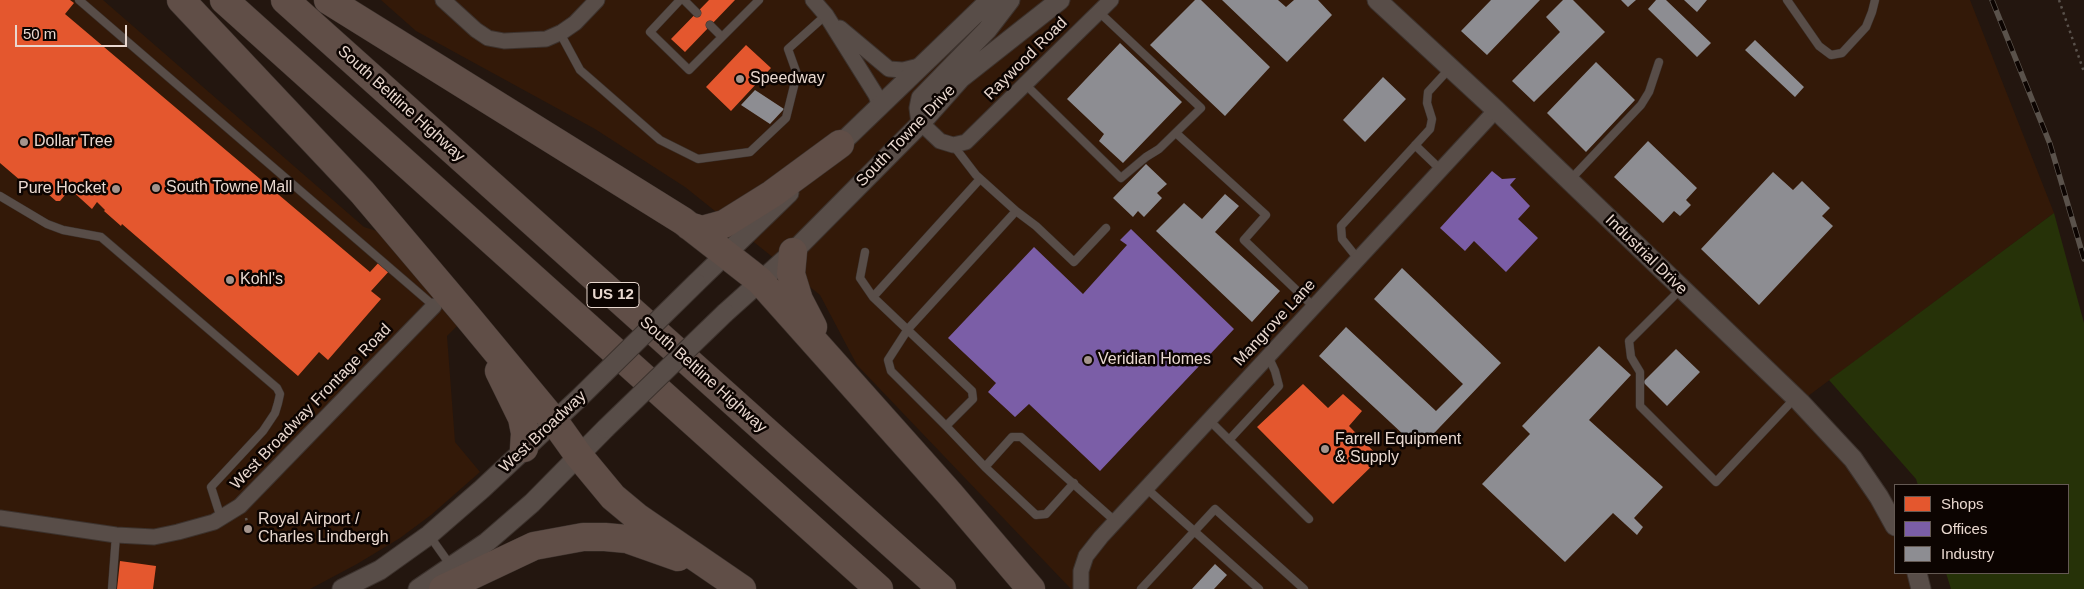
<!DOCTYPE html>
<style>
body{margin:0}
#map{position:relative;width:2084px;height:589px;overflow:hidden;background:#23160f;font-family:Arial,sans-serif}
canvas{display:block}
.legend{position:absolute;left:1894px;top:484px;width:175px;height:90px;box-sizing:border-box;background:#0c0401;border:1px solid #645953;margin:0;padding:6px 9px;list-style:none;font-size:15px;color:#e9d8cf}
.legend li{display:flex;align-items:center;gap:10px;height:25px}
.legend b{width:25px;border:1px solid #645953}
.scale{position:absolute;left:15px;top:25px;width:112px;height:22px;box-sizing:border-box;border:2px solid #e9d8cf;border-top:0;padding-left:6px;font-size:15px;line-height:18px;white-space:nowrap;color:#e9d8cf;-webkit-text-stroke:4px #0c0401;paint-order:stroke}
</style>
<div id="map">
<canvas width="2084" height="589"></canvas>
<ul class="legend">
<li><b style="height:14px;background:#e4572e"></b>Shops</li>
<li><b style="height:14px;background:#7b5ea7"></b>Offices</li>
<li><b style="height:14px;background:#8d8d92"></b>Industry</li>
</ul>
<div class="scale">50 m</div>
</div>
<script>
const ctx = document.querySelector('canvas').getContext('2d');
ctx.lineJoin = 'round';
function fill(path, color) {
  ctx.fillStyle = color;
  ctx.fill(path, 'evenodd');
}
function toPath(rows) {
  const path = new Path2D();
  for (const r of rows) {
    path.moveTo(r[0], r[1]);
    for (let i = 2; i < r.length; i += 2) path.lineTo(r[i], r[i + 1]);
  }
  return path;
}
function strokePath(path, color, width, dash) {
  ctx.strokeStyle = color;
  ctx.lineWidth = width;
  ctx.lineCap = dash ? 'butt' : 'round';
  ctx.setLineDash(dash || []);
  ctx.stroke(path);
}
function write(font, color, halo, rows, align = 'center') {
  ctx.font = font + ' Arial,sans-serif';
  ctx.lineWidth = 5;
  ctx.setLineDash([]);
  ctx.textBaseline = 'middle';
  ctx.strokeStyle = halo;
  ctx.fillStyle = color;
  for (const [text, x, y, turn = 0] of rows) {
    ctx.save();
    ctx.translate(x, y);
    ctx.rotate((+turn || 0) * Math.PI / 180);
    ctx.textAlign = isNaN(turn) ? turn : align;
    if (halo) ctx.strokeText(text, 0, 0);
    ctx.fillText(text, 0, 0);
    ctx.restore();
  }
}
const built = toPath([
 [0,0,103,0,364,227,383,233,460,323,447,336,455,442,480,472,431,515,400,538,357,564,310,589,0,589],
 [381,0,1970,0,2054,213,1800,402,1895,526,1895,573,1917,573,1921,589,1071,589,857,365,820,295,685,187,595,129,416,31]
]);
const green = toPath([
 [2054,213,2084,323,2084,589,1951,589,1946,573,2068,573,2068,485,1918,485,1916,479,1829,380]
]);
const shops = toPath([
 [0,0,70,0,74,3,65,14,370,272,381,260,391,269,371,291,381,299,328,360,319,352,298,376,122,224,121,226,104,211,105,210,97,202,92,209,70,189,60,201,56,201,39,186,34,192,0,163],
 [709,0,735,0,685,52,671,39],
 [746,45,771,68,731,111,706,87],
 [1303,384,1328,408,1343,394,1362,411,1349,426,1380,458,1333,504,1257,427],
 [120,561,156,566,153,589,117,589]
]);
const offices = toPath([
 [1492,171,1502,179,1516,178,1510,185,1530,206,1518,219,1538,238,1506,272,1474,241,1465,251,1440,228],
 [1131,229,1234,329,1100,471,1029,404,1015,417,988,392,996,383,948,338,1034,247,1083,294,1127,245,1120,240]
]);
const industry = toPath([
 [1195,0,1201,0,1270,67,1225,116,1150,45],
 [1222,0,1278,0,1286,7,1294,0,1318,0,1332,15,1287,62],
 [1491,0,1540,0,1487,55,1461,31],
 [1563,0,1573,0,1605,32,1534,102,1512,81,1560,32,1546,17],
 [1621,0,1636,0,1628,7],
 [1656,0,1666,0,1711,43,1697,57,1648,9],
 [1684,0,1707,0,1697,12],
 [1755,40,1804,87,1795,97,1745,50],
 [1120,43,1182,102,1123,163,1099,141,1104,134,1067,99],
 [1596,62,1635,100,1586,152,1547,113],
 [1383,77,1406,99,1365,142,1343,120],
 [755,90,784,109,770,124,741,105],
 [1648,141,1697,188,1686,200,1691,205,1680,216,1674,211,1663,223,1614,177],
 [1146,164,1167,184,1157,193,1162,198,1144,217,1138,211,1133,217,1113,198],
 [1773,172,1793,190,1802,181,1830,208,1822,216,1833,226,1759,305,1701,249],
 [1225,194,1239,206,1215,232,1280,291,1252,322,1156,231,1184,203,1202,219],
 [1402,268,1501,363,1419,449,1319,356,1346,327,1436,411,1463,384,1374,299],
 [1599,346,1631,375,1589,420,1663,487,1634,518,1643,527,1637,535,1613,513,1565,562,1482,484,1530,434,1522,426],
 [1676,349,1700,372,1667,406,1643,382],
 [1215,564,1227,575,1214,589,1192,589]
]);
const path = toPath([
 [2059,0,2084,72],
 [246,518,248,526]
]);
const service = toPath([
 [79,0,434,306],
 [680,0,650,32,689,70,722,37],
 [684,0,697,13],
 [1787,0,1819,46,1831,55,1842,53,1866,27,1872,12,1875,0],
 [710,25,722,37,759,0],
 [560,33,580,70,660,140,698,159,750,152,786,118,797,74,788,49,826,15],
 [1026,85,1121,178,1146,157,1159,149,1201,108,1099,12],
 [1176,133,1266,215,1244,240,1314,307],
 [1415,145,1441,170],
 [1570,180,1641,105,1649,92,1659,62],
 [0,196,47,224,63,230,101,237,277,388,280,394,278,403,275,413,263,431,211,487,221,518],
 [1016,211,1036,226,1074,262,1106,228],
 [865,252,860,278,873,297,972,391,973,399,946,426,985,467,1012,437,1021,437,1115,521],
 [1358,259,1342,239,1341,226,1430,129,1432,119,1427,103,1428,92,1450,68],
 [1681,289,1629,341,1631,357,1640,372,1640,406,1716,482,1795,398],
 [873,297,980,179],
 [1209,420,1309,519],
 [946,426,891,371,888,360,908,329,1016,211,976,175,953,145],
 [1229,440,1279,386,1275,371,1268,356],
 [985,467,1036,515,1046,514,1074,483],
 [1146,488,1259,589],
 [429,535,451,566],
 [112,589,116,535],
 [1141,589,1215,509,1304,589]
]);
const minor = toPath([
 [443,0,476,30,488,38,504,41,546,39,562,32,575,23,597,0],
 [813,0,826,15,876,95,880,106],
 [840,28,889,69,903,70,923,65],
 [921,123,940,141,953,145,966,142,1111,0],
 [0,518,116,535,154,537,178,532,214,522,240,506,434,306],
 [1081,589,1081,571,1086,556,1101,537,1496,110]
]);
const tertiary = toPath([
 [1377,0,1496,110,1800,402,1853,459,1879,497,1895,526],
 [921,123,919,108,921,98,987,30,1010,0],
 [832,152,990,0],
 [696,283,789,193],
 [725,313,793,252,921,123,961,78,1060,0],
 [1917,573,1921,589],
 [342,589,380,570,429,535,482,489,578,399],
 [418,589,487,542,532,503,606,428]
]);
const motorway = toPath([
 [181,0,362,192,467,316,554,421,579,456,613,497,637,517,742,589],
 [224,0,879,589],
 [285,0,942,589],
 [328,0,683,221,760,281,950,494,1031,589],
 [689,226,702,230,724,224,772,194,840,144],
 [793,252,791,274,799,300,813,327],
 [499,371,522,418,525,433,524,448],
 [443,589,534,546,583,537,605,537,627,539,678,557]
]);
const rail = toPath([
 [1992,0,2050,144,2084,259]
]);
const tertiaryBridge = toPath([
 [578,399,696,283],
 [606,428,725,313]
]);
const markers = [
 [740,79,5,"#a4948c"],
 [24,142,5,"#a4948c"],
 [156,188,5,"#a4948c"],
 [116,189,5,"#a4948c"],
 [230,280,5,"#a4948c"],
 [1088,360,5,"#a4948c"],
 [1325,449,5,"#a4948c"],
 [248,529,5,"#a4948c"]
];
const shields = [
 [613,295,52]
];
const shieldNames = [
 ["US 12",613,295]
];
const streetNames = [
 ["Raywood Road",1026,59,-45],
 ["South Beltline Highway",401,104,42],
 ["South Towne Drive",906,136,-46],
 ["Industrial Drive",1646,255,44],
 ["Mangrove Lane",1275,323,-47],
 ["South Beltline Highway",703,375,42],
 ["West Broadway Frontage Road",311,407,-46],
 ["West Broadway",543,432,-43]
];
const poiNames = [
 ["Speedway",750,79],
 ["Dollar Tree",34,142],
 ["South Towne Mall",166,188],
 ["Pure Hocket",106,189,"right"],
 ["Kohl's",240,280],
 ["Veridian Homes",1098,360],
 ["Farrell Equipment",1335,440],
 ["& Supply",1335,458],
 ["Royal Airport /",258,520],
 ["Charles Lindbergh",258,538]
];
fill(built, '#331908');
fill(green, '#263208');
fill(shops, '#e4572e');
fill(offices, '#7b5ea7');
fill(industry, '#8d8d92');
strokePath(service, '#3c322d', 9);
strokePath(minor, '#3c322d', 17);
strokePath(tertiary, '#3c322d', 21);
strokePath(motorway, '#3c322d', 29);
strokePath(path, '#59514b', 2.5, [2.5, 4]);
strokePath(service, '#584d48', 8);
strokePath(minor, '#584d48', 15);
strokePath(tertiary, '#584d48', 19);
strokePath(motorway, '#604e47', 28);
strokePath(rail, '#5a524b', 5.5);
strokePath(rail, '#0c0401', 4, [11]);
strokePath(tertiaryBridge, '#3c322d', 21, []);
strokePath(tertiaryBridge, '#584d48', 19);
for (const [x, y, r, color] of markers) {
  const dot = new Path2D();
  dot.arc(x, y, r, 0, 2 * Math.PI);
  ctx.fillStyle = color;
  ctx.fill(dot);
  strokePath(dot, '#0c0401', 2);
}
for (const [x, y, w] of shields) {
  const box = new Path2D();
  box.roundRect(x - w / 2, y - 12.5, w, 25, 4);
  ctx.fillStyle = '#0c0401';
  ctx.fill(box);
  strokePath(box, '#e9d8cf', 1);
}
write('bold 15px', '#e9d8cf', null, shieldNames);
write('16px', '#e9d8cf', '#0c0401', streetNames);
write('16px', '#e9d8cf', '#0c0401', poiNames, 'left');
</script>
